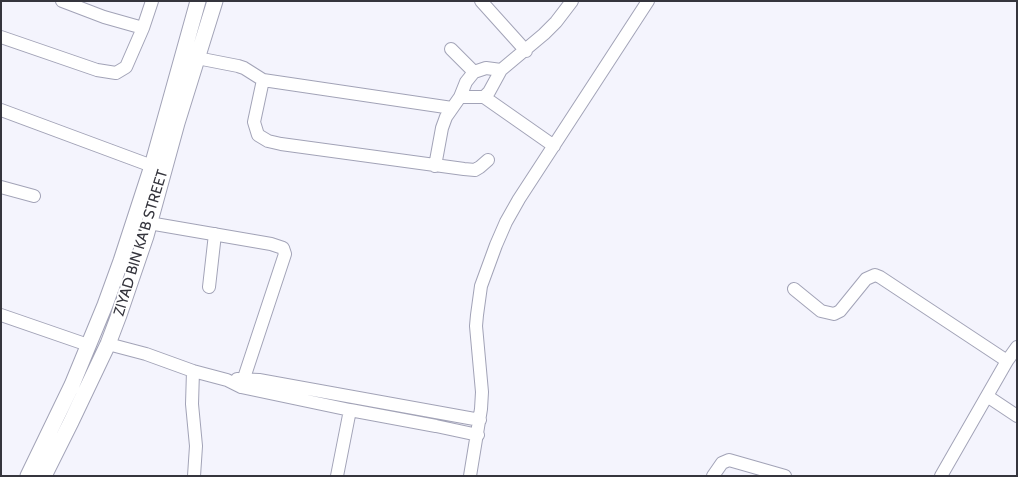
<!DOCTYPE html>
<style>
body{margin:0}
#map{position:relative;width:1018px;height:477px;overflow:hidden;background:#f4f4fd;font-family:Cabin,sans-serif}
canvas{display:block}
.frame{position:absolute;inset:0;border:2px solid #35353d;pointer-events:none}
</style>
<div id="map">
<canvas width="1018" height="477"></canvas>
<div class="frame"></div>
</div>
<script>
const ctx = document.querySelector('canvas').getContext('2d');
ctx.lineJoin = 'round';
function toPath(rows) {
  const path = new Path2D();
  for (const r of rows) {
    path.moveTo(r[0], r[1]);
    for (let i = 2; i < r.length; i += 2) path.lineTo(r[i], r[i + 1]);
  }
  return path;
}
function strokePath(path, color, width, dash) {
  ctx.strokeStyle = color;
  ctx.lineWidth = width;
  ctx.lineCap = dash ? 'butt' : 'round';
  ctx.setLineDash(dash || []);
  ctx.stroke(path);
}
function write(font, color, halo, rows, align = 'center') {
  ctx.font = font + ' Cabin,sans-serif';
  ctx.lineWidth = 3.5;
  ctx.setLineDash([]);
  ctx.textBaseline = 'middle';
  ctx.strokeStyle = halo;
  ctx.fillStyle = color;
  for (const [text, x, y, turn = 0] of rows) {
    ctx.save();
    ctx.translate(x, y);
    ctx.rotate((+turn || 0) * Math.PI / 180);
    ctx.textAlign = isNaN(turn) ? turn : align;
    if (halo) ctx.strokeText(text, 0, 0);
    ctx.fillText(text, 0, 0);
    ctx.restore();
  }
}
const minor = toPath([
 [62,1,104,17,143,28,152,1],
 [481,1,526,51],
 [1,37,97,70,116,73,126,67,143,28],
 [451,49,474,72],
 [197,58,238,66,244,68,263,80,452,108],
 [263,80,254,122,258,135,268,141,281,144,464,169,475,170,480,167,488,160],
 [460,97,466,82,474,72,486,68,501,70],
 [484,97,489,92,501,70,544,34,556,22,572,1],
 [1,110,152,166],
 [435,166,442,128,446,117,460,97,484,97,554,146],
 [1,187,34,196],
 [149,223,271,244,283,248,285,254,241,387],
 [209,287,215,234],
 [794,289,821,311,834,314,840,311,866,279,875,275,880,277,1007,361],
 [1,315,88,345],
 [108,344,146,354,193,371,227,380,241,387,350,410,436,426,478,435],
 [193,371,192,404,196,446,194,476],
 [237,379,259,380,480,420],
 [987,396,1017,416],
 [337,476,350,410],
 [470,476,481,409,482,392,476,326,477,315,481,286,496,245,506,222,519,199,648,1],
 [713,476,722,463,729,460,785,476],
 [941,476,1007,361,1017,347]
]);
const major = toPath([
 [28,476,72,385,105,305,121,261,152,166,198,1],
 [44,476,71,422,108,344,119,315,146,236,177,123,215,1]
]);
const streetNames = [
 ["ZIYAD BIN KA'B STREET",141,243,-73]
];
strokePath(minor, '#a2a3b7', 14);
strokePath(major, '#a2a3b7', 17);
strokePath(minor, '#fff', 12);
strokePath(major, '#fff', 15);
write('15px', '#35353d', '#fff', streetNames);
</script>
